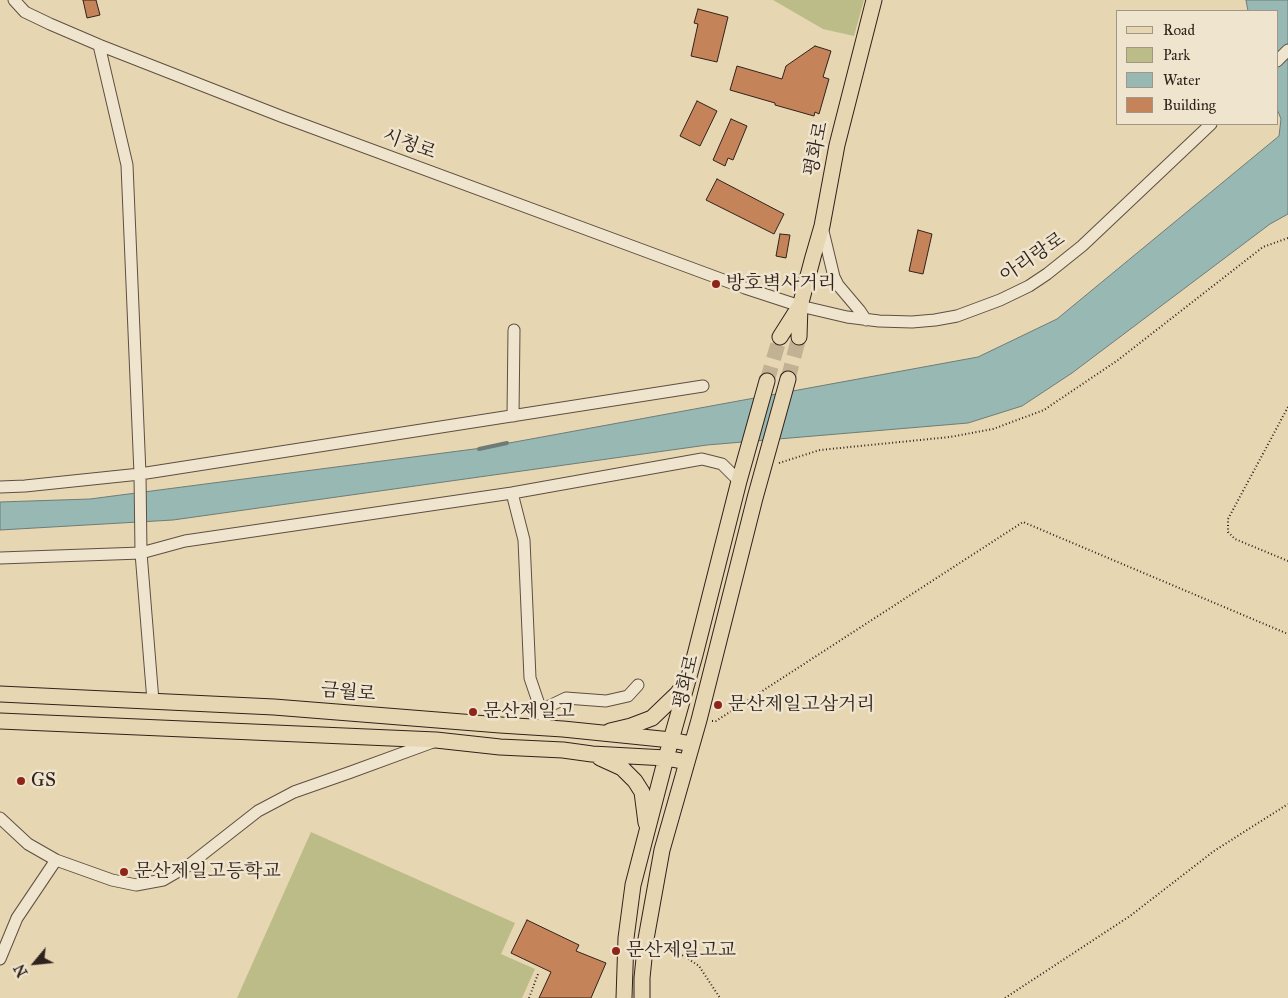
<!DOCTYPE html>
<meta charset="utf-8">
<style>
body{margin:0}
#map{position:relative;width:1288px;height:998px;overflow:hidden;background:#e7d6b2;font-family:"IM FELL Great Primer",serif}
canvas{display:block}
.legend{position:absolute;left:1116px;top:10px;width:162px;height:115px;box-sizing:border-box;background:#efe4cd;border:1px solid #a39687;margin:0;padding:6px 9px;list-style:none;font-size:15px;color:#30221d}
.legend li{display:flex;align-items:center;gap:10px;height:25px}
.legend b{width:25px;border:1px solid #a39687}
.north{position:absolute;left:10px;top:938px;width:50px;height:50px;-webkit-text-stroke:4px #efe4cd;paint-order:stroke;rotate:242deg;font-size:14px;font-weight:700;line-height:20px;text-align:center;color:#30221d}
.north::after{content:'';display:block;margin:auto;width:18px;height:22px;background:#30221d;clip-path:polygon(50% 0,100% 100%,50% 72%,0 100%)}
</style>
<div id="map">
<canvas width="1288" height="998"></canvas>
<ul class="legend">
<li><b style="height:6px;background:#e7d6b2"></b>Road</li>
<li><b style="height:14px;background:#bcbc88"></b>Park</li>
<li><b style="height:14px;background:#98b8b3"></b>Water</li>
<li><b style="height:14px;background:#c5835a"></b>Building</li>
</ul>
<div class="north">N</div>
</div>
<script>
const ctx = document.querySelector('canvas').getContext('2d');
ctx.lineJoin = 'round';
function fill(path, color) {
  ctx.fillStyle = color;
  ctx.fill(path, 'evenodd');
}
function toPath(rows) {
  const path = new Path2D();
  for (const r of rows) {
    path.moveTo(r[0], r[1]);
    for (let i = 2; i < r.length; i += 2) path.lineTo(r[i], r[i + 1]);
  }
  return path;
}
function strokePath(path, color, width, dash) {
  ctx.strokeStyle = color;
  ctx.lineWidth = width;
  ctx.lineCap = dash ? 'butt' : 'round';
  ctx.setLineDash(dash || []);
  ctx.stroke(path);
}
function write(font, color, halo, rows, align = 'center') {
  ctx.font = font + ' "IM FELL Great Primer","Noto Serif KR",serif';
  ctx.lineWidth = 5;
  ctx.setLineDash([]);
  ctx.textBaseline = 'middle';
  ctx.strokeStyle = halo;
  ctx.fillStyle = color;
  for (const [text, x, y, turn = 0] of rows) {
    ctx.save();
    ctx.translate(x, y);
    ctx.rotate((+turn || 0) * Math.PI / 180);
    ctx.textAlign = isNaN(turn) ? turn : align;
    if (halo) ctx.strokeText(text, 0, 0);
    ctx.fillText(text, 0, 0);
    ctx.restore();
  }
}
const green = toPath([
 [773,0,864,0,854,36,823,29],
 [311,832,515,923,501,954,535,969,522,998,237,998]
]);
const water = toPath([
 [1246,0,1288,0,1288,214,1270,224,1072,373,1022,406,968,423,707,445,173,520,0,530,0,502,90,499,482,448,978,357,1057,319,1279,136,1281,119,1277,109,1277,11,1248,11,1246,0]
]);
const stream = toPath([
 [479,449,507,443]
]);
const building = toPath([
 [83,0,96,0,100,15,87,18,83,0],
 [698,9,728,17,717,62,691,56,698,24,694,23,698,9],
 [815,46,831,51,823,77,829,79,819,114,815,112,814,116,775,105,775,103,730,90,737,66,782,79,786,66,815,46],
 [697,101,717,111,700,146,680,136,697,101],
 [731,119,747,126,733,160,728,158,725,166,713,160,731,119],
 [717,179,784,214,774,234,706,200,717,179],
 [918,230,932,234,923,274,909,271,918,230],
 [780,234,790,235,786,258,776,256,780,234],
 [527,920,579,945,576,951,606,963,591,998,539,998,551,972,511,953,527,920]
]);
const majorTunnel = toPath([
 [788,379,799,337],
 [767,381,780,337]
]);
const path = toPath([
 [1288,407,1228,519,1228,532,1235,539,1288,561],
 [779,463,820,450,950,437,993,429,1044,410,1118,360,1263,247,1288,238],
 [712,721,716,721,1023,522,1288,634],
 [660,945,684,956,699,966,720,998],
 [529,998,538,974],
 [1005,998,1130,916,1214,851,1288,804]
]);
const minor = toPath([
 [14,0,25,12,50,24,99,45,283,117,745,288,800,306,847,317,879,321,912,322,935,320,957,316,1000,300,1029,286,1047,274,1082,246,1211,124],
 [99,45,127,165,140,474,141,553,153,701],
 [1277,61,1288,50],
 [822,227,834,277,838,285,860,311,866,320],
 [513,416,514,330],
 [0,487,25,486,140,474,703,386],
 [512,493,524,540,530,678,547,728],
 [0,558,141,553,185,541,512,493,702,459,722,464,739,481],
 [541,710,566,698,606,701,628,696,638,685],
 [0,818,28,844,56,860,112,880,136,885,163,880,189,865,258,811,294,792,351,772,433,742],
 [0,959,17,918,56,860]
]);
const major = toPath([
 [780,337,799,307],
 [799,337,800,306,813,257,822,226,837,145,874,0],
 [0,694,274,707,500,725,563,729,671,740,691,744],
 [0,721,436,740,500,747,563,750,592,754,666,758,687,762],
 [610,731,631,726,652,718,677,694,685,683],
 [600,758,622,768,635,781,642,792,646,823],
 [624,998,626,938,633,885,666,758,695,655,739,481,767,381],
 [642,998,642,978,646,939,662,850,699,720,755,498,788,379]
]);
const markers = [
 [716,284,5,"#8f2418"],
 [718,705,5,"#8f2418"],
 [473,712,5,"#8f2418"],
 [21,781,5,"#8f2418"],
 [124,872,5,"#8f2418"],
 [616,951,5,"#8f2418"]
];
const streetNames = [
 ["시청로",409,145,20],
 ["평화로",817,149,-78],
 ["아리랑로",1033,258,-34],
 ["평화로",687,682,-76],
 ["금월로",348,693,5]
];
const poiNames = [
 ["방호벽사거리",726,284],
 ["문산제일고삼거리",728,705],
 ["문산제일고",483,712],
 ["GS",31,781],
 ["문산제일고등학교",134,872],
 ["문산제일고교",626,951]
];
fill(green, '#bcbc88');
fill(water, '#98b8b3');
strokePath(water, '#6e7c77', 1);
strokePath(stream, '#6e7c77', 4);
fill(building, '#c5835a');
strokePath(building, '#30221d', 1);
strokePath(majorTunnel, '#c2b294', 15, [15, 8]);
strokePath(minor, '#5e4f42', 13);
strokePath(major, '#30221d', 17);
strokePath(path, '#30221d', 2, [1, 2.5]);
strokePath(minor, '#efe4cd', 11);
strokePath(major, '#e7d6b2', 15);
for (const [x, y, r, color] of markers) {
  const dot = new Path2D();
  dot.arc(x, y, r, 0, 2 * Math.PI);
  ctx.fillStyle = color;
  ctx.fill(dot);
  strokePath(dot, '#efe4cd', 2);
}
write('19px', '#30221d', '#efe4cd', streetNames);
write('19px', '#30221d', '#efe4cd', poiNames, 'left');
</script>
